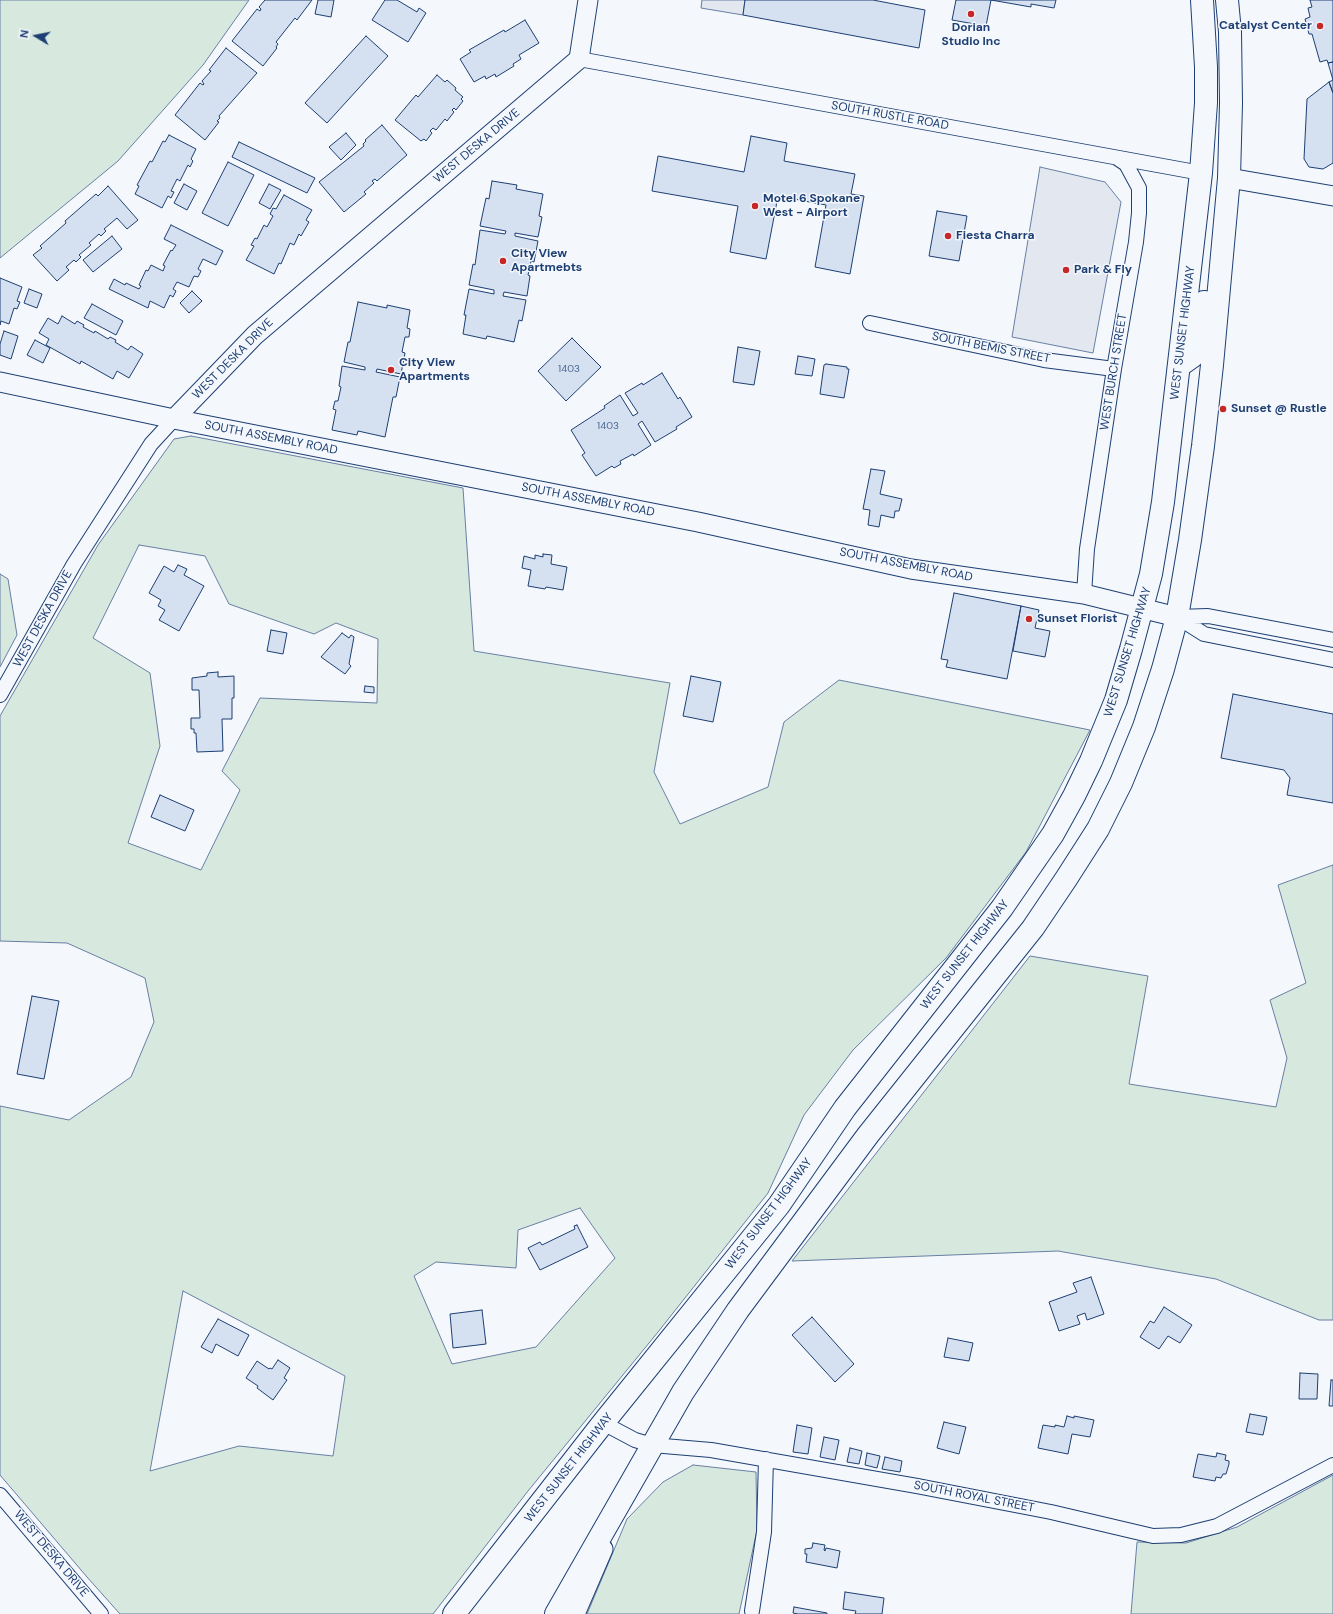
<!DOCTYPE html>
<style>
body{margin:0}
#map{position:relative;width:1333px;height:1614px;overflow:hidden;background:#f4f7fb;font-family:"DM Sans",sans-serif}
canvas{display:block}
.north{position:absolute;left:16px;top:16px;width:40px;height:40px;-webkit-text-stroke:3px #f4f7fb;paint-order:stroke;rotate:280deg;font-size:11px;font-weight:700;line-height:16px;text-align:center;color:#1d3f73}
.north::after{content:'';display:block;margin:auto;width:14px;height:18px;background:#1d3f73;clip-path:polygon(50% 0,100% 100%,50% 72%,0 100%)}
</style>
<div id="map">
<canvas width="1333" height="1614"></canvas>
<div class="north">N</div>
</div>
<script>
const ctx = document.querySelector('canvas').getContext('2d');
ctx.lineJoin = 'round';
function fill(path, color) {
  ctx.fillStyle = color;
  ctx.fill(path, 'evenodd');
}
function toPath(rows) {
  const path = new Path2D();
  for (const r of rows) {
    path.moveTo(r[0], r[1]);
    for (let i = 2; i < r.length; i += 2) path.lineTo(r[i], r[i + 1]);
  }
  return path;
}
function strokePath(path, color, width, dash) {
  ctx.strokeStyle = color;
  ctx.lineWidth = width;
  ctx.lineCap = dash ? 'butt' : 'round';
  ctx.setLineDash(dash || []);
  ctx.stroke(path);
}
function write(font, color, halo, rows, align = 'center') {
  ctx.font = font + ' "DM Sans",sans-serif';
  ctx.lineWidth = 3;
  ctx.setLineDash([]);
  ctx.textBaseline = 'middle';
  ctx.strokeStyle = halo;
  ctx.fillStyle = color;
  for (const [text, x, y, turn = 0] of rows) {
    ctx.save();
    ctx.translate(x, y);
    ctx.rotate((+turn || 0) * Math.PI / 180);
    ctx.textAlign = isNaN(turn) ? turn : align;
    if (halo) ctx.strokeText(text, 0, 0);
    ctx.fillText(text, 0, 0);
    ctx.restore();
  }
}
const green = toPath([
 [0,0,249,0,203,65,118,161,0,258,0,0],
 [191,436,463,488,474,651,670,683,654,772,680,824,768,787,784,722,839,680,1090,730,1026,852,946,958,853,1050,804,1115,768,1193,658,1332,528,1491,433,1614,120,1614,87,1577,0,1475,0,1106,69,1120,131,1077,154,1022,145,978,67,943,0,941,0,716,98,545,174,439,191,436],
 [139,545,205,556,229,604,314,634,336,623,378,639,377,703,260,698,222,771,240,790,201,870,128,843,160,746,150,673,93,638,139,545],
 [580,1208,615,1258,536,1347,452,1364,414,1276,436,1262,516,1268,518,1230,580,1208],
 [183,1291,345,1376,333,1456,239,1446,150,1471,183,1291],
 [0,574,8,579,17,635,0,667,0,574],
 [1333,865,1333,1320,1319,1320,1216,1279,1058,1251,792,1261,1030,956,1148,976,1129,1084,1276,1107,1287,1058,1270,1000,1306,983,1278,885,1333,865],
 [693,1465,756,1472,757,1530,739,1614,587,1614,627,1519,663,1482,693,1465],
 [1333,1475,1333,1614,1131,1614,1137,1542,1186,1543,1237,1527,1333,1475]
]);
const parking = toPath([
 [702,0,745,0,743,15,701,8,702,0],
 [1040,167,1105,182,1121,202,1093,353,1012,337,1040,167]
]);
const building = toPath([
 [265,0,312,0,297,20,295,18,276,42,278,44,276,47,277,48,263,66,232,41,257,9,260,11,261,9,259,7,265,0],
 [318,0,334,0,331,17,315,14,318,0],
 [385,0,397,0,417,12,419,8,426,13,408,42,372,20,385,0],
 [745,0,873,0,925,10,919,48,743,15,745,0],
 [956,0,1056,0,1054,8,1031,4,1031,7,991,0,986,26,952,20,956,0],
 [1310,0,1333,0,1333,62,1328,63,1327,60,1320,62,1312,34,1309,34,1305,19,1310,17,1308,8,1312,7,1310,0],
 [525,20,539,43,519,55,521,59,513,64,514,66,496,77,495,74,486,79,485,76,474,82,460,59,471,52,469,50,504,30,505,32,525,20],
 [366,36,388,56,327,123,305,103,366,36],
 [226,48,257,73,219,116,220,118,217,121,219,122,205,140,175,115,200,83,203,85,204,84,202,81,211,71,209,70,226,48],
 [1333,62,1333,93,1329,82,1333,80,1328,63,1333,62],
 [437,75,445,82,447,80,456,88,455,90,463,97,461,99,463,101,456,110,454,108,452,110,454,112,447,121,445,119,436,130,433,128,430,131,432,133,426,141,424,139,421,141,395,120,416,95,418,97,437,75],
 [1329,82,1333,93,1333,163,1323,169,1309,167,1304,159,1307,99,1329,82],
 [382,125,407,155,377,181,375,179,372,181,374,183,364,192,366,194,344,212,319,182,364,146,363,144,366,141,365,140,382,125],
 [346,133,356,145,341,160,329,147,346,133],
 [169,135,196,149,191,159,193,161,190,167,188,165,180,181,177,179,171,191,174,192,171,198,168,196,162,208,135,194,139,186,137,185,150,161,152,162,163,141,165,142,169,135],
 [751,136,787,143,784,161,855,174,851,194,864,196,850,274,815,267,826,205,778,196,766,259,730,252,738,206,652,191,658,156,744,172,751,136],
 [239,142,315,178,307,193,232,157,239,142],
 [228,162,254,175,228,226,202,213,228,162],
 [492,181,517,185,516,189,543,194,539,216,542,217,538,237,515,233,515,236,538,241,534,262,531,261,528,275,530,276,527,296,504,292,503,296,526,300,522,321,519,320,514,342,487,336,486,339,463,334,466,315,464,315,469,289,494,294,494,290,469,285,473,264,475,265,480,230,505,234,506,231,480,226,486,198,489,199,492,181],
 [184,184,197,191,187,210,174,203,184,184],
 [269,184,281,190,270,209,259,203,269,184],
 [108,186,138,220,127,229,117,218,104,229,106,231,101,236,99,234,89,243,91,245,79,255,81,257,76,262,74,260,66,267,69,270,57,281,33,255,42,248,40,246,66,223,65,221,96,194,98,196,108,186],
 [284,195,312,210,306,220,309,222,301,236,299,234,294,245,290,243,281,264,279,263,274,274,246,260,254,246,251,245,255,238,257,239,264,225,267,227,273,216,270,214,273,208,276,209,284,195],
 [937,211,967,216,959,261,929,256,937,211],
 [171,225,223,251,216,265,203,259,198,269,201,271,198,277,194,276,189,287,177,282,173,289,176,291,173,297,170,295,164,308,150,301,148,308,109,289,114,279,125,285,126,283,139,289,141,286,139,285,146,270,148,271,151,265,163,271,165,266,163,265,171,250,172,251,176,245,164,239,171,225],
 [112,236,122,249,93,272,83,260,112,236],
 [0,278,22,287,17,301,20,302,17,309,14,308,9,324,1,321,0,325,0,278],
 [29,289,42,294,37,308,24,303,29,289],
 [192,291,202,301,189,313,180,303,192,291],
 [358,302,387,308,387,305,410,310,407,328,410,329,409,337,405,337,402,352,405,353,401,374,377,369,376,372,400,377,396,397,393,397,385,437,358,431,357,435,332,430,336,410,333,409,335,401,338,401,341,387,339,386,342,366,365,370,365,367,344,362,348,342,350,342,358,302],
 [92,304,123,321,116,335,84,318,92,304],
 [62,316,75,324,77,321,84,325,83,327,94,333,95,331,108,339,110,337,116,340,115,342,128,350,131,346,143,354,129,378,117,371,113,379,81,361,80,364,46,345,49,339,39,333,48,318,58,324,62,316],
 [4,331,18,336,11,359,0,355,0,344,4,331],
 [572,338,601,367,566,401,538,371,572,338],
 [35,340,50,348,43,363,27,355,35,340],
 [738,347,760,351,754,385,733,382,738,347],
 [798,356,815,359,812,376,795,374,798,356],
 [826,364,847,367,847,369,849,369,844,398,820,394,824,365,826,364],
 [662,373,678,399,680,397,692,417,676,427,677,429,655,442,642,421,638,424,651,445,634,456,633,454,620,461,621,464,614,468,612,466,596,476,582,455,585,453,571,430,605,408,604,406,620,395,633,416,638,413,625,393,642,383,643,385,662,373],
 [871,469,885,471,880,494,902,499,899,511,895,511,894,518,881,515,879,527,868,525,870,510,863,509,871,469],
 [543,554,552,555,551,564,567,567,563,590,546,587,545,589,528,586,531,570,522,568,524,556,535,559,535,555,543,557,543,554],
 [178,565,187,569,184,575,204,586,179,631,159,620,165,610,158,606,161,600,149,593,164,566,174,572,178,565],
 [954,593,1021,606,1007,679,946,667,948,660,941,659,954,593],
 [1021,606,1039,610,1035,628,1050,631,1045,657,1013,651,1021,606],
 [271,630,287,633,283,654,267,651,271,630],
 [342,633,349,638,351,635,354,637,349,664,351,666,345,674,321,657,342,633],
 [218,672,218,677,234,676,234,698,232,698,232,719,222,719,223,751,197,752,196,733,194,733,194,729,191,729,191,718,200,718,199,690,192,690,192,678,207,676,207,673,218,672],
 [691,676,721,682,713,722,683,716,691,676],
 [365,686,374,687,374,693,364,692,365,686],
 [1233,694,1333,714,1333,803,1287,795,1290,778,1284,770,1221,758,1233,694],
 [160,795,194,810,185,831,151,817,160,795],
 [32,996,59,1001,44,1079,17,1074,32,996],
 [577,1225,588,1247,540,1270,528,1248,540,1242,542,1245,575,1229,574,1226,577,1225],
 [1091,1277,1104,1314,1087,1320,1085,1313,1077,1316,1080,1324,1059,1331,1049,1302,1077,1292,1073,1283,1091,1277],
 [1164,1307,1192,1325,1180,1343,1168,1336,1159,1349,1140,1337,1150,1321,1154,1323,1164,1307],
 [482,1310,486,1344,453,1348,450,1314,482,1310],
 [812,1317,854,1364,835,1382,792,1335,812,1317],
 [218,1319,249,1335,238,1356,216,1344,212,1353,201,1347,218,1319],
 [948,1338,973,1343,969,1361,944,1357,948,1338],
 [278,1360,290,1368,284,1378,287,1380,273,1400,257,1388,258,1386,246,1378,257,1361,269,1369,270,1368,272,1369,278,1360],
 [1300,1373,1318,1374,1317,1399,1299,1399,1300,1373],
 [1331,1380,1333,1380,1333,1406,1329,1406,1331,1380],
 [1250,1414,1267,1417,1263,1435,1246,1432,1250,1414],
 [1067,1416,1074,1418,1074,1416,1094,1420,1090,1437,1072,1434,1068,1454,1038,1448,1043,1425,1055,1427,1055,1425,1064,1427,1067,1416],
 [944,1422,966,1427,959,1454,937,1448,944,1422],
 [797,1425,812,1428,808,1454,793,1452,797,1425],
 [824,1437,839,1440,835,1460,820,1457,824,1437],
 [850,1448,862,1451,859,1464,847,1462,850,1448],
 [867,1453,880,1456,877,1468,865,1465,867,1453],
 [1217,1453,1226,1455,1225,1460,1229,1461,1229,1464,1226,1474,1223,1474,1221,1478,1216,1477,1215,1481,1193,1477,1198,1454,1216,1457,1217,1453],
 [885,1457,902,1461,900,1472,882,1469,885,1457],
 [813,1543,825,1545,824,1550,825,1551,826,1548,840,1551,837,1568,806,1562,807,1554,805,1554,805,1549,812,1548,813,1543],
 [845,1592,884,1598,882,1614,855,1614,856,1611,843,1609,845,1592],
 [794,1607,827,1613,827,1614,798,1614,793,1613,794,1607]
]);
const street = toPath([
 [579,59,1201,173],
 [870,323,1044,360,1114,369],
 [1084,594,1087,549,1114,369,1136,242,1139,213,1139,188,1126,164,1117,158],
 [1177,617,1204,634,1333,660],
 [1177,617,1208,616,1333,640],
 [0,695,74,564,151,444,174,419],
 [603,1423,635,1440,652,1445,711,1450,917,1486,1051,1512,1153,1536,1181,1535,1217,1526,1333,1465],
 [0,1495,101,1614],
 [752,1611,764,1532,766,1459]
]);
const secondary = toPath([
 [1229,178,1333,196],
 [0,382,174,419,698,522,911,569,1084,594,1177,617],
 [174,419,255,335,579,59,588,0],
 [575,1614,603,1549]
]);
const primary = toPath([
 [1179,366,1193,356,1198,344,1204,302],
 [454,1614,603,1423,779,1205,845,1108,1002,908,1053,834,1074,796,1091,761,1116,700,1131,649,1151,574,1163,502,1201,173,1206,103,1206,67,1202,0],
 [556,1614,683,1392,738,1310,868,1135,1033,928,1066,879,1098,829,1121,783,1144,727,1163,669,1177,617,1190,540,1203,446,1212,365,1229,178,1231,103,1230,32,1227,0]
]);
const markers = [
 [971,14,4,"#c62828"],
 [1320,26,4,"#c62828"],
 [755,206,4,"#c62828"],
 [948,236,4,"#c62828"],
 [503,261,4,"#c62828"],
 [1066,270,4,"#c62828"],
 [391,370,4,"#c62828"],
 [1223,409,4,"#c62828"],
 [1029,619,4,"#c62828"]
];
const numberNames = [
 ["1403",569,369],
 ["1403",608,426]
];
const poiNames = [
 ["Catalyst Center",1312,26,"right"],
 ["Dorian",971,28,"center"],
 ["Studio Inc",971,42,"center"],
 ["Motel 6 Spokane",763,199],
 ["West - Airport",763,213],
 ["Fiesta Charra",956,236],
 ["City View",511,254],
 ["Apartmebts",511,268],
 ["Park & Fly",1074,270],
 ["City View",399,363],
 ["Apartments",399,377],
 ["Sunset @ Rustle",1231,409],
 ["Sunset Florist",1037,619]
];
const streetNames = [
 ["SOUTH RUSTLE ROAD",890,116,10],
 ["WEST DESKA DRIVE",477,146,-40],
 ["WEST SUNSET HIGHWAY",1183,333,-83],
 ["SOUTH BEMIS STREET",991,348,11],
 ["WEST DESKA DRIVE",233,359,-45],
 ["WEST BURCH STREET",1114,372,-81],
 ["SOUTH ASSEMBLY ROAD",271,438,11],
 ["SOUTH ASSEMBLY ROAD",588,500,11],
 ["SOUTH ASSEMBLY ROAD",906,565,11],
 ["WEST DESKA DRIVE",43,619,-61],
 ["WEST SUNSET HIGHWAY",1128,652,-73],
 ["WEST SUNSET HIGHWAY",965,955,-52],
 ["WEST SUNSET HIGHWAY",769,1214,-53],
 ["WEST SUNSET HIGHWAY",569,1468,-52],
 ["SOUTH ROYAL STREET",974,1497,11],
 ["WEST DESKA DRIVE",51,1554,50]
];
fill(green, '#d7e8df');
strokePath(green, '#687fa3', 1);
fill(parking, '#e3e8f0');
strokePath(parking, '#687fa3', 1);
fill(building, '#d5e0f0');
strokePath(building, '#1d3f73', 1);
strokePath(street, '#1d3f73', 16);
strokePath(secondary, '#1d3f73', 21);
strokePath(primary, '#1d3f73', 24);
strokePath(street, '#f4f7fb', 14);
strokePath(secondary, '#f4f7fb', 19);
strokePath(primary, '#f4f7fb', 22);
for (const [x, y, r, color] of markers) {
  const dot = new Path2D();
  dot.arc(x, y, r, 0, 2 * Math.PI);
  ctx.fillStyle = color;
  ctx.fill(dot);
  strokePath(dot, '#f4f7fb', 1.5);
}
write('10px', '#4b6792', null, numberNames);
write('bold 12px', '#1d3f73', '#f4f7fb', poiNames, 'left');
write('12px', '#1d3f73', '#f4f7fb', streetNames);
</script>
